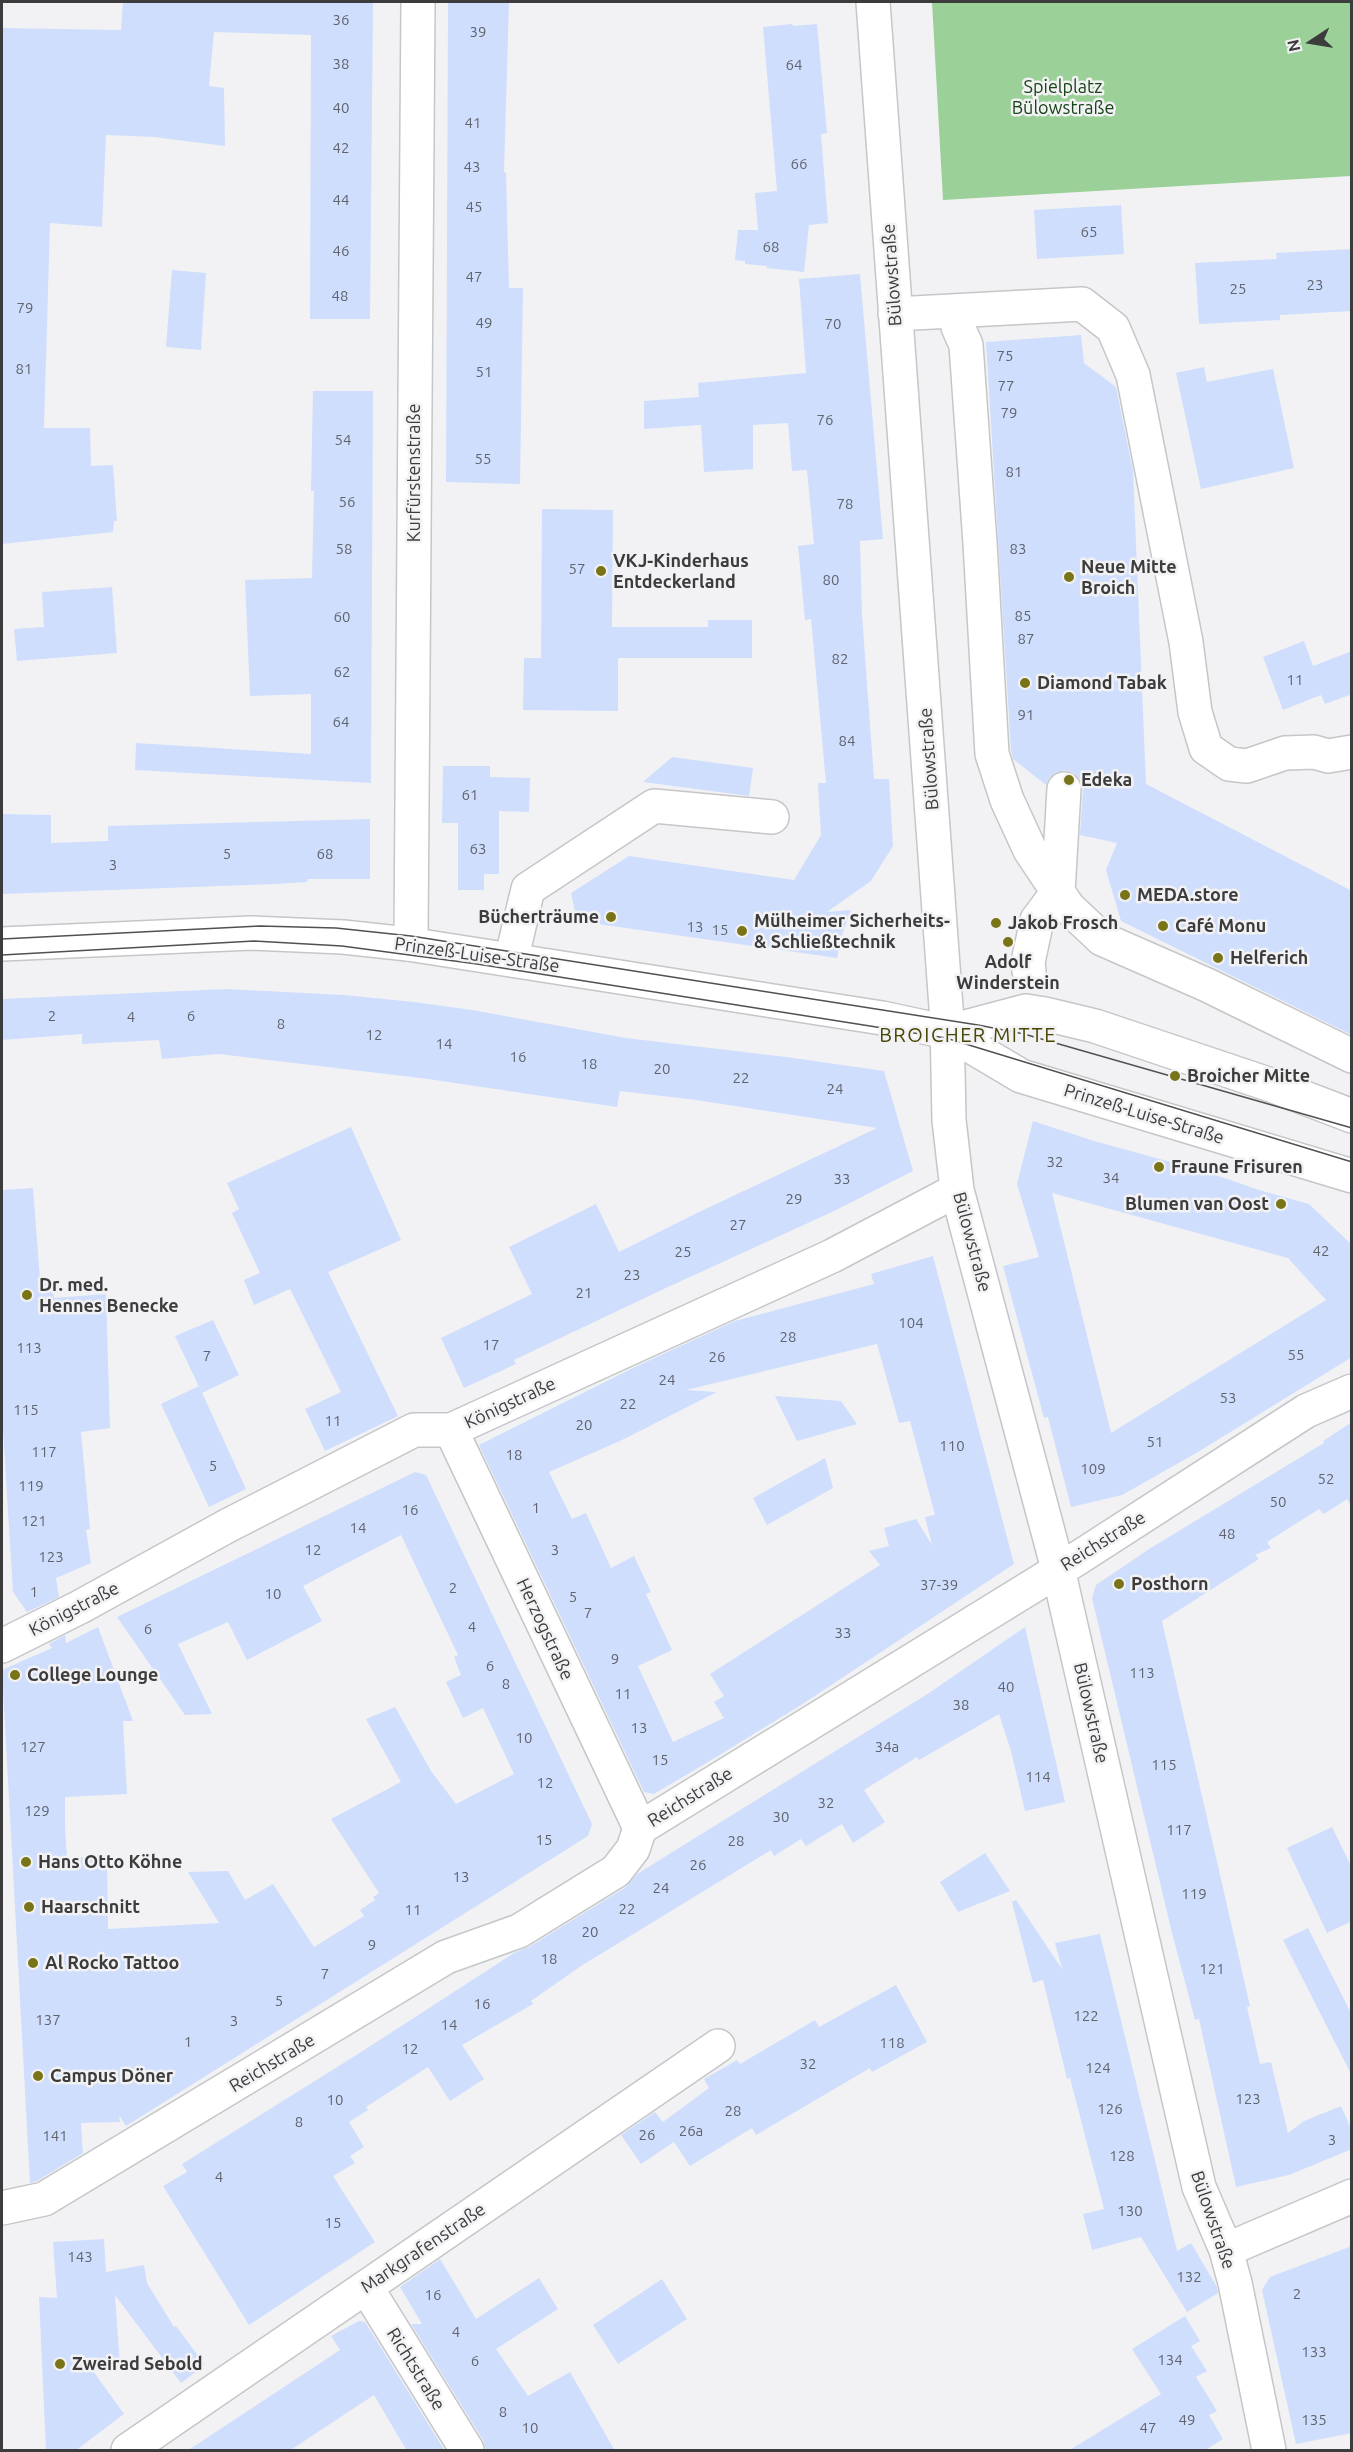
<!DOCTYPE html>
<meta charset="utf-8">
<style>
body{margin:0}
#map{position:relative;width:1353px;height:2452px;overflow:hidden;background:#f2f2f4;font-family:Ubuntu,sans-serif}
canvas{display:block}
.frame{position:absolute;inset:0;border:3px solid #3c3c3d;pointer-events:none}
.north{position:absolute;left:1281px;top:12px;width:60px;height:60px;-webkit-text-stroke:4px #f2f2f4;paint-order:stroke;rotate:258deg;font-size:16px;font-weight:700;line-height:24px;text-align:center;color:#3c3c3d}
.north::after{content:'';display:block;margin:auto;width:21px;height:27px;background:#3c3c3d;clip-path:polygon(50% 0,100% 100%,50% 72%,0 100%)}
</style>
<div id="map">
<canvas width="1353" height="2452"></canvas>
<div class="frame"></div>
<div class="north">N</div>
</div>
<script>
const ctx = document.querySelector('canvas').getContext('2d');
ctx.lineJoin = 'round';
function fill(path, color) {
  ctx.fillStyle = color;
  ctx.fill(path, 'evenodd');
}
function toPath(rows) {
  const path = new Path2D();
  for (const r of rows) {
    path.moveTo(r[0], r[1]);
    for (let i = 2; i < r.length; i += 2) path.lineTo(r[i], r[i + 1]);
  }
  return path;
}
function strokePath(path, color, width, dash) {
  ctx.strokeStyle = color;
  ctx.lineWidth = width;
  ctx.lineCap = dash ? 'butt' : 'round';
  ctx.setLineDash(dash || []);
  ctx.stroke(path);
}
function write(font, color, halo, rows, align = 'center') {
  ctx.font = font + ' Ubuntu,sans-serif';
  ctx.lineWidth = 5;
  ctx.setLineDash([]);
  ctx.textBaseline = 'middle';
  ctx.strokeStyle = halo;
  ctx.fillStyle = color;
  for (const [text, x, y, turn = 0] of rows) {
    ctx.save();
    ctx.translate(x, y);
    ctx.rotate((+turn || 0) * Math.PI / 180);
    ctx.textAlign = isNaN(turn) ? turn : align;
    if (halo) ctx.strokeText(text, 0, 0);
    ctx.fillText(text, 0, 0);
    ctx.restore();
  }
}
const green = toPath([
 [932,2,1351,2,1351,176,943,200]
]);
const building = toPath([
 [123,2,373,2,370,319,310,319,311,35,214,32,209,86,224,88,225,146,154,137,106,135,102,227,50,223,44,428,90,428,91,466,113,465,117,521,114,521,113,532,2,544,2,28,121,30],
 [448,2,509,2,504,172,506,173,509,288,523,288,520,484,446,482],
 [792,24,793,26,817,24,827,133,821,134,828,223,809,225,804,272,767,268,767,266,745,264,745,261,735,260,738,230,758,230,755,193,777,191,763,27],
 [1121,205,1124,254,1037,259,1034,210],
 [1352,249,1352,311,1280,315,1280,320,1199,324,1195,263,1277,259,1276,253],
 [172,270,206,273,201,350,166,347],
 [860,274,883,539,860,541,862,615,874,779,889,779,893,846,871,881,827,912,851,910,841,938,837,958,577,921,571,893,629,856,794,880,821,835,818,783,826,783,811,619,805,620,798,546,814,544,807,470,792,471,788,423,753,425,753,469,704,472,701,425,644,429,644,401,699,397,698,383,806,373,799,279],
 [1081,335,1084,363,1116,387,1133,471,1146,784,1352,891,1352,1035,1121,921,1106,870,1117,843,1080,835,1083,790,1080,780,1074,773,1065,770,1055,773,1049,778,1046,785,1013,759,1011,751,986,342],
 [1204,367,1207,382,1273,369,1294,468,1201,489,1176,373],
 [313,391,373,391,371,783,135,770,136,743,311,754,311,694,250,696,245,580,312,578,314,491,311,491],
 [542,509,613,510,612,627,708,627,708,620,752,620,752,658,618,658,618,711,523,710,524,658,541,658],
 [112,587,117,653,17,661,14,629,44,627,42,592],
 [1304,641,1313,666,1352,651,1352,694,1325,704,1321,695,1283,710,1263,657],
 [672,757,753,768,749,796,643,782],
 [443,766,490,766,490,777,530,778,529,812,499,811,499,874,484,874,484,890,458,890,458,823,442,823],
 [2,814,51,815,51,843,108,841,108,826,370,819,370,879,308,879,307,882,276,884,2,894],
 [226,989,344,995,414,1002,472,1010,626,1038,786,1057,884,1071,913,1171,832,1212,668,1287,514,1360,516,1364,464,1388,441,1338,532,1294,509,1247,596,1204,619,1252,697,1213,877,1128,696,1100,620,1091,617,1107,428,1079,219,1054,162,1059,159,1040,82,1044,82,1034,2,1040,2,999],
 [1033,1121,1094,1141,1207,1172,1259,1190,1309,1204,1352,1245,1352,1357,1198,1452,1122,1495,1071,1507,1048,1417,1044,1418,1003,1266,1039,1257,1017,1184],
 [1052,1193,1288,1258,1326,1300,1111,1433],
 [351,1127,401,1240,328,1272,398,1416,325,1451,305,1409,341,1392,290,1289,254,1305,244,1280,260,1273,232,1213,239,1209,227,1183],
 [33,1188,40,1279,52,1278,54,1298,106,1294,110,1428,81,1432,90,1529,86,1530,91,1563,56,1578,59,1597,27,1612,13,1592,2,1414,2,1190],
 [933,1256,1014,1564,801,1705,708,1762,654,1794,644,1792,479,1445,637,1366,735,1321,874,1284,871,1274],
 [877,1344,899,1423,910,1421,935,1515,925,1517,932,1545,916,1519,884,1528,889,1546,869,1551,880,1565,710,1674,724,1696,714,1702,724,1718,673,1742,638,1666,672,1650,646,1594,651,1592,634,1556,611,1568,586,1513,572,1519,549,1472,622,1440,717,1392,686,1390],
 [213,1320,239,1375,202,1393,175,1336],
 [199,1386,246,1489,209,1507,161,1404],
 [775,1396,841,1401,857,1424,797,1441],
 [1352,1422,1352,1508,1347,1499,1324,1514,1319,1509,1267,1542,1271,1548,1255,1555,1259,1559,1162,1621,1250,2006,1247,2007,1260,2064,1271,2062,1288,2133,1304,2121,1341,2106,1352,2131,1352,2149,1289,2175,1236,2187,1199,2019,1195,2020,1172,1933,1092,1598,1096,1585,1149,1549,1324,1443,1323,1441],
 [825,1458,833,1488,767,1525,753,1498],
 [415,1472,426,1475,592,1824,588,1836,126,2126,119,2115,120,2122,81,2123,83,2153,37,2181,30,2183,2,1670,52,1648,49,1644,65,1635,66,1643,98,1627,133,1721,123,1721,127,1794,65,1797,65,1826,67,1858,107,1856,108,1929,219,1923,188,1872,228,1871,245,1900,273,1884,314,1947,364,1916,360,1910,375,1900,373,1897,379,1893,331,1819,401,1782,366,1719,395,1707,431,1771,456,1804,514,1774,483,1708,463,1718,454,1699,446,1682,461,1675,454,1657,458,1655,401,1535,303,1586,322,1621,247,1660,228,1622,178,1644,212,1714,185,1715,117,1617],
 [1025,1627,1065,1802,1025,1811,1011,1751,999,1714,919,1760,917,1757,864,1790,885,1822,853,1843,842,1824,806,1846,801,1839,774,1856,771,1850,581,1966,531,2001,533,2004,462,2045,484,2079,450,2101,428,2067,366,2107,368,2110,349,2122,364,2147,350,2156,355,2163,333,2176,375,2242,249,2325,163,2186,187,2172,182,2164,358,2054,514,1953,529,1947,626,1887,637,1874,929,1693],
 [1332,1827,1352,1868,1352,1921,1327,1933,1287,1848],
 [985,1853,1010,1891,958,1912,940,1882],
 [1016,1900,1062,1969,1055,1943,1100,1934,1177,2251,1191,2243,1217,2287,1218,2293,1187,2312,1141,2237,1092,2250,1083,2214,1104,2209,1070,2078,1067,2079,1043,1980,1033,1983,1012,1902],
 [1308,1928,1352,2015,1352,2076,1283,1940],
 [896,1985,927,2042,872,2072,870,2068,756,2135,752,2128,690,2166,674,2142,641,2164,621,2135,655,2112,663,2122,709,2088,704,2079,737,2060,740,2064,815,2020,819,2027],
 [104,2239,106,2272,144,2265,147,2283,174,2327,176,2326,205,2365,181,2383,115,2295,120,2367,91,2368,124,2414,75,2451,46,2451,39,2297,57,2298,53,2242],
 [1352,2246,1352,2433,1296,2444,1262,2290,1270,2277],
 [440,2259,476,2319,539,2278,558,2309,496,2349,528,2396,570,2372,615,2451,486,2451,483,2440,411,2324,422,2324,400,2287],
 [662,2279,687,2319,618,2364,593,2325],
 [1185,2316,1200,2341,1191,2346,1207,2371,1196,2377,1217,2411,1209,2415,1223,2439,1204,2451,1068,2451,1161,2394,1132,2349],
 [359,2321,365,2322,445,2451,407,2451,374,2395,289,2451,187,2451,340,2350,331,2336]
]);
const minor = toPath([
 [873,2,947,1021,949,1120,957,1190,1058,1569,1199,2187,1226,2250,1235,2283,1269,2450],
 [895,314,1082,304,1113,328,1133,375,1186,642,1195,712,1206,748,1229,764,1247,766,1285,753,1314,752,1328,756,1352,752],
 [958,327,966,345,980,543,992,754,1007,800,1030,850,1068,907,1102,939,1207,985,1352,1056],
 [408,944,411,936,418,2],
 [514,960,513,952,528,889,654,806,772,817],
 [1029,971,1028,962,1037,920,1058,892,1064,789],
 [451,1430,640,1828],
 [2,1646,80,1607,227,1526,414,1430,451,1430,832,1256,957,1190],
 [2,2208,44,2199,446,1957,519,1931,616,1871,633,1849,640,1828,1075,1560,1306,1411,1352,1391],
 [1226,2250,1352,2196],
 [366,2287,467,2450],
 [128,2450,718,2046]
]);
const major = toPath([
 [2,944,251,933,343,937,408,944,882,1018,947,1032,1021,1076,1352,1176],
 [947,1032,1026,1011,1045,1014,1095,1026,1271,1085,1352,1116]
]);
const tram = toPath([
 [2,939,260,926,336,928,411,936,978,1025,1024,1034,1352,1128],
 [2,955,254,941,342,946,477,964,946,1038,1352,1162]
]);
const markers = [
 [601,571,6,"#797418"],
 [1069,577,6,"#797418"],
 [1025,683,6,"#797418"],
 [1069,780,6,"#797418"],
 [1125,895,6,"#797418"],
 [611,917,6,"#797418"],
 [996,923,6,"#797418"],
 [1163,926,6,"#797418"],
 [742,931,6,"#797418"],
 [1008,942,6,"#797418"],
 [1218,958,6,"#797418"],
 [1175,1076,6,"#797418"],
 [1159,1167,6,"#797418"],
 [1281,1204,6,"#797418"],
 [27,1295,6,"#797418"],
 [1119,1584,6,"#797418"],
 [15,1675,6,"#797418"],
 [26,1862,6,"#797418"],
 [29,1907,6,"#797418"],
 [33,1963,6,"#797418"],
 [38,2076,6,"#797418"],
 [60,2364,6,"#797418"]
];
const numberNames = [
 ["36",341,20],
 ["39",478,32],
 ["38",341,64],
 ["64",794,65],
 ["40",341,108],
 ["41",473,123],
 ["42",341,148],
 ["66",799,164],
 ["43",472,167],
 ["44",341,200],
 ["45",474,207],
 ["65",1089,232],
 ["68",771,247],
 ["46",341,251],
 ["47",474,277],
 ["23",1315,285],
 ["25",1238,289],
 ["48",340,296],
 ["79",25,308],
 ["49",484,323],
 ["70",833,324],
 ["75",1005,356],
 ["81",24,369],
 ["51",484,372],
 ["77",1006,386],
 ["79",1009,413],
 ["76",825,420],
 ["54",343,440],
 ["55",483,459],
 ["81",1014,472],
 ["56",347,502],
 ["78",845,504],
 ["58",344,549],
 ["83",1018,549],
 ["57",577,569],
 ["80",831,580],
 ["85",1023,616],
 ["60",342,617],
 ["87",1026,639],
 ["82",840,659],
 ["62",342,672],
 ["11",1295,680],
 ["91",1026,715],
 ["64",341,722],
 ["84",847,741],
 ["61",470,795],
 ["63",478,849],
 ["5",227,854],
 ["68",325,854],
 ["3",113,865],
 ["13",695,927],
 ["15",720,930],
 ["2",52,1016],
 ["6",191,1016],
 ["4",131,1017],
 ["8",281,1024],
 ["12",374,1035],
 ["14",444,1044],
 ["16",518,1057],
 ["18",589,1064],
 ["20",662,1069],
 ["22",741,1078],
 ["24",835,1089],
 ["32",1055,1162],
 ["34",1111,1178],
 ["33",842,1179],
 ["29",794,1199],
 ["27",738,1225],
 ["42",1321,1251],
 ["25",683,1252],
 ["23",632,1275],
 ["21",584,1293],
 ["104",911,1323],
 ["28",788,1337],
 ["17",491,1345],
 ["113",29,1348],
 ["55",1296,1355],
 ["7",207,1356],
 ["26",717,1357],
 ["24",667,1380],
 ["53",1228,1398],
 ["22",628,1404],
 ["115",26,1410],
 ["11",333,1421],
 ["20",584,1425],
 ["51",1155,1442],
 ["110",952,1446],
 ["117",44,1452],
 ["18",514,1455],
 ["5",213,1466],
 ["109",1093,1469],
 ["52",1326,1479],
 ["119",31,1486],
 ["50",1278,1502],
 ["1",536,1508],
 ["16",410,1510],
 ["121",34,1521],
 ["14",358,1528],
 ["48",1227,1534],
 ["12",313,1550],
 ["3",555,1550],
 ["123",51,1557],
 ["37-39",939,1585],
 ["2",453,1588],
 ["1",34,1592],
 ["10",273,1594],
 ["5",573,1597],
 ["7",588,1613],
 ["4",472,1627],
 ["6",148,1629],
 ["33",843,1633],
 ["9",615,1659],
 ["6",490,1666],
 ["113",1142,1673],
 ["8",506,1684],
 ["40",1006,1687],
 ["11",623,1694],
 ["38",961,1705],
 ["13",639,1728],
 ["10",524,1738],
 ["127",33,1747],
 ["34a",887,1747],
 ["15",660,1760],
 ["115",1164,1765],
 ["114",1038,1777],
 ["12",545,1783],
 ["32",826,1803],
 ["129",37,1811],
 ["30",781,1817],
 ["117",1179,1830],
 ["15",544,1840],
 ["28",736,1841],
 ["26",698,1865],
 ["13",461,1877],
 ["24",661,1888],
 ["119",1194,1894],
 ["22",627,1909],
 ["11",413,1910],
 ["20",590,1932],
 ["9",372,1945],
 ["18",549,1959],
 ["121",1212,1969],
 ["7",325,1974],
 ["5",279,2001],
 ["16",482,2004],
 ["122",1086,2016],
 ["137",48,2020],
 ["3",234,2021],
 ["14",449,2025],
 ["1",188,2042],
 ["118",892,2043],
 ["12",410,2049],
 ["32",808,2064],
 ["124",1098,2068],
 ["123",1248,2099],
 ["10",335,2100],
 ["126",1110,2109],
 ["28",733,2111],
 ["8",299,2122],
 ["26a",691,2131],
 ["26",647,2135],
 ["141",55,2136],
 ["3",1332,2140],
 ["128",1122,2156],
 ["4",219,2177],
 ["130",1130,2211],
 ["15",333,2223],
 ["143",80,2257],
 ["132",1189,2277],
 ["2",1297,2294],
 ["16",433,2295],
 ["4",456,2332],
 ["133",1314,2352],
 ["134",1170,2360],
 ["6",475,2361],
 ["8",503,2412],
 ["49",1187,2420],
 ["135",1314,2420],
 ["10",530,2428],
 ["47",1148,2428]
];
const parkNames = [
 ["Spielplatz",1063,87],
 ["Bülowstraße",1063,108]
];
const streetNames = [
 ["Bülowstraße",892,275,-94],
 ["Kurfürstenstraße",414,473,-90],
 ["Bülowstraße",929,759,-94],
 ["Prinzeß-Luise-Straße",477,955,8],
 ["Prinzeß-Luise-Straße",1144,1114,17],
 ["Bülowstraße",972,1242,75],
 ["Königstraße",510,1403,-25],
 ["Reichstraße",1103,1541,-32],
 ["Königstraße",74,1609,-27],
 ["Herzogstraße",545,1629,65],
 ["Bülowstraße",1091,1713,77],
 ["Reichstraße",690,1797,-32],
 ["Reichstraße",272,2063,-31],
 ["Bülowstraße",1213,2220,71],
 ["Markgrafenstraße",423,2248,-34],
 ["Richtstraße",416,2369,58]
];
const poiNames = [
 ["VKJ-Kinderhaus",613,561],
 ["Entdeckerland",613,582],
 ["Neue Mitte",1081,567],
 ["Broich",1081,588],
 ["Diamond Tabak",1037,683],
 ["Edeka",1081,780],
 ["MEDA.store",1137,895],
 ["Bücherträume",599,917,"right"],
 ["Mülheimer Sicherheits-",754,921],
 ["& Schließtechnik",754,942],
 ["Jakob Frosch",1008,923],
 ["Café Monu",1175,926],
 ["Helferich",1230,958],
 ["Adolf",1008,962,"center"],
 ["Winderstein",1008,983,"center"],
 ["Broicher Mitte",1187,1076],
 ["Fraune Frisuren",1171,1167],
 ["Blumen van Oost",1269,1204,"right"],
 ["Dr. med.",39,1285],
 ["Hennes Benecke",39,1306],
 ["Posthorn",1131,1584],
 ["College Lounge",27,1675],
 ["Hans Otto Köhne",38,1862],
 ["Haarschnitt",41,1907],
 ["Al Rocko Tattoo",45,1963],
 ["Campus Döner",50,2076],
 ["Zweirad Sebold",72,2364]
];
const neighbourhoodNames = [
 ["BROICHER MITTE",968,1035]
];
fill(green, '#9bd098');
fill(building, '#cfdefd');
strokePath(minor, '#c5c6c8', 36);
strokePath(major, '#c5c6c8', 36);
strokePath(minor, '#fff', 33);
strokePath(major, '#fff', 33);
strokePath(tram, '#515152', 1.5);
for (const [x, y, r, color] of markers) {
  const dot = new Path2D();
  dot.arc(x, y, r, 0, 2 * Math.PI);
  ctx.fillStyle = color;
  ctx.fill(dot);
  strokePath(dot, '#f2f2f4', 2);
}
write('15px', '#61646d', null, numberNames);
write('18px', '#174316', '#f2f2f4', parkNames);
write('18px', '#3c3c3d', '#f2f2f4', streetNames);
write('bold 18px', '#3c3c3d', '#f2f2f4', poiNames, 'left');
ctx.letterSpacing = '1.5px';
write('20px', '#494603', '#f2f2f4', neighbourhoodNames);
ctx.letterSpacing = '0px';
</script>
